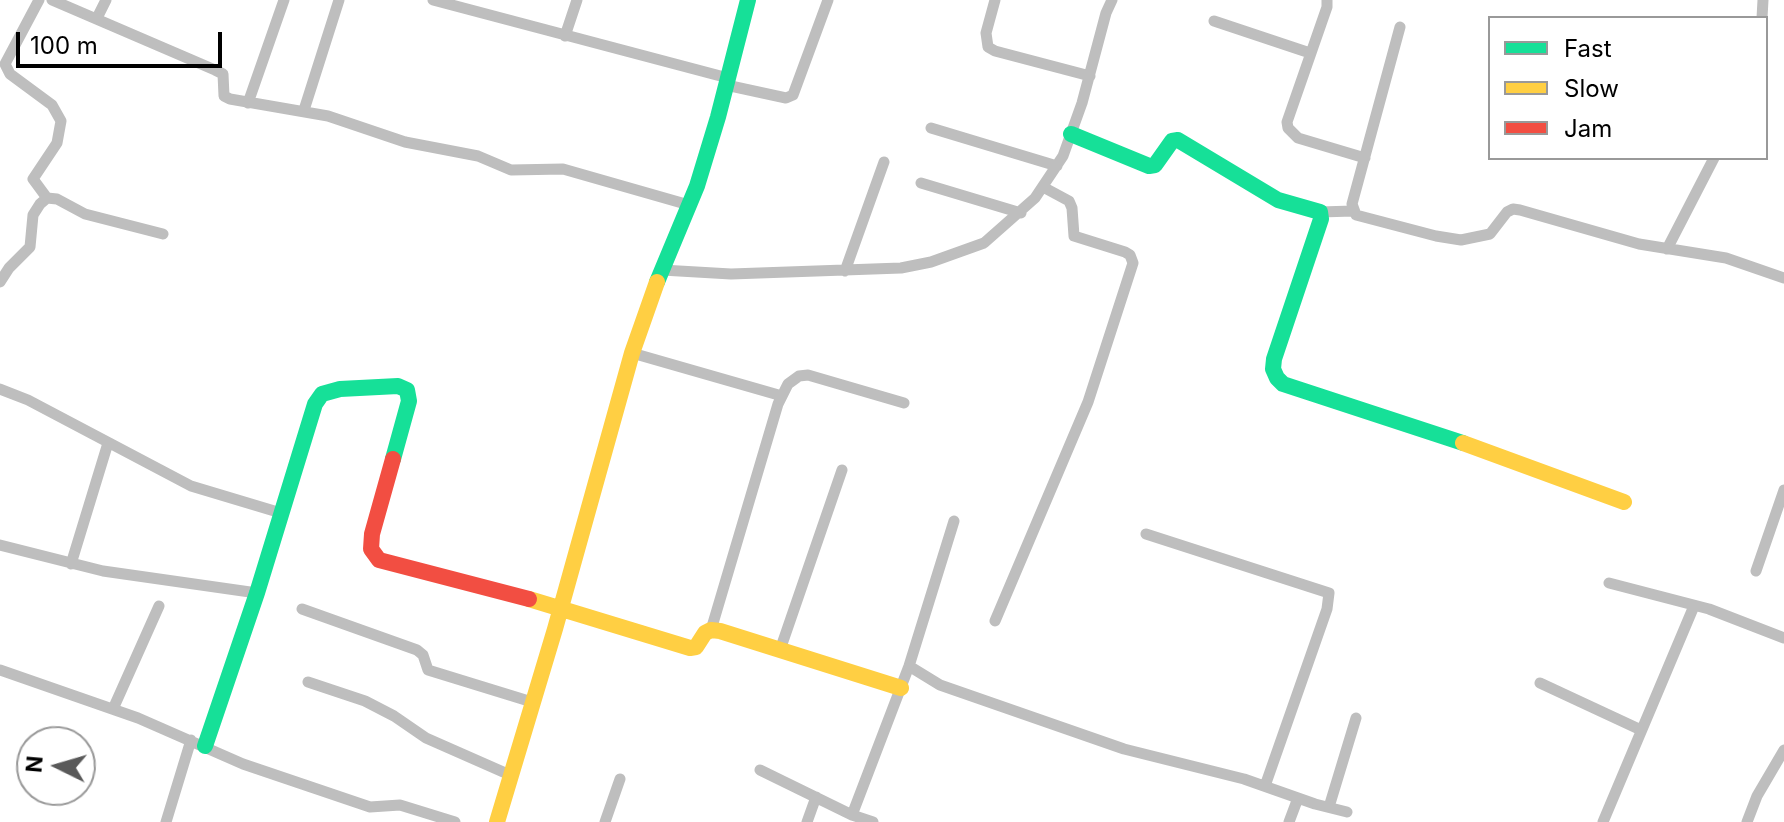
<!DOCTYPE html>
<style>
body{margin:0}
#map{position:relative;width:1784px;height:822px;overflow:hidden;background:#fff;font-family:Inter,sans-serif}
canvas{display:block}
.legend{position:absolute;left:1488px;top:16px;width:280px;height:144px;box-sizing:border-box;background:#fff;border:2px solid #999;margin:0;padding:10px 14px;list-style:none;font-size:24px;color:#000}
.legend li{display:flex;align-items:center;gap:16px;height:40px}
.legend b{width:40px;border:2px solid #999}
.north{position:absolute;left:16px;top:726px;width:80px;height:80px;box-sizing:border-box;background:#fff;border:2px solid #999;border-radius:50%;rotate:275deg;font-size:22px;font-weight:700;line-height:32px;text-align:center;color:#000}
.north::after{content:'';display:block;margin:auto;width:28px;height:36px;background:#595959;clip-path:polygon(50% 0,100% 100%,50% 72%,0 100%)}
.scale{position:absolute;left:16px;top:32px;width:206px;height:36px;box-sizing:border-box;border:4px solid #000;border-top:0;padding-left:10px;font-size:24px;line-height:28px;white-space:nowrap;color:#000;-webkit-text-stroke:6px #fff;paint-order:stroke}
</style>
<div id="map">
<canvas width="1784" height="822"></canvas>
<ul class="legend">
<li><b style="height:10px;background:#16e098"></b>Fast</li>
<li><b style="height:10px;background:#ffcf43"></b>Slow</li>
<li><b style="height:10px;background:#f24e42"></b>Jam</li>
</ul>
<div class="north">N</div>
<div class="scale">100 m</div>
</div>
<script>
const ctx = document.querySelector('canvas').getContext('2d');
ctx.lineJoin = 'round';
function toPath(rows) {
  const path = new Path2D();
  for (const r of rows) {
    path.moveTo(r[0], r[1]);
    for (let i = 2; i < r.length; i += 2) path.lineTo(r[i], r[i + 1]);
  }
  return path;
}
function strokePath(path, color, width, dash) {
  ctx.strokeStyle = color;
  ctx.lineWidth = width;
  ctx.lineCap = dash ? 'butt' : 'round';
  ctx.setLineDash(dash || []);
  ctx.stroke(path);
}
const street = toPath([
 [39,0,5,64,10,74,52,105,61,121,57,143,33,179,47,198],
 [52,0,215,70,223,74,224,96,230,99,328,116,405,142,478,156,511,170,563,169,689,205],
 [433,0,728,78],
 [995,0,986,33,988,47,995,51,1090,76],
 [1327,0,1327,7,1287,122,1288,128,1298,138,1365,158],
 [97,18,106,0],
 [1762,18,1763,0],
 [1214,21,1310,53],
 [1400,27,1352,204,1356,215,1436,236,1461,240,1490,234,1507,212,1513,209,1520,210,1639,244,1726,258,1784,278],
 [565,36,577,0],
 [726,85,786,98,793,95,828,0],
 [248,103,284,0],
 [304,110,339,0],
 [931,128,1057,166],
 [921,183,1021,213],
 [1320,212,1353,211],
 [1667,249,1714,158],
 [662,270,731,274,901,268,931,262,984,243,1035,198,1063,156,1082,103,1106,13,1112,0],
 [845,271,884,162],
 [0,282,9,268,30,247,33,215,40,204,47,198,57,199,85,214,163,234],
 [632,353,782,396],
 [0,389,28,400,191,486,281,513],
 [1146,534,1329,593,1327,609,1265,786],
 [0,545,103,571,257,593],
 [71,564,108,443],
 [1756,571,1784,490],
 [1609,583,1709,609,1784,638],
 [302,609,417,650,423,655,428,670,532,702],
 [995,621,1088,402,1133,263,1130,255,1125,252,1074,236,1072,208,1069,201,1043,187],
 [711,630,778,404,788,384,799,376,808,375,904,403],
 [780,650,842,470],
 [909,666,940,685,1124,749,1244,779,1315,804,1347,812],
 [0,670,138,718,243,764,370,807,400,805,455,822],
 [308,682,365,701,394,716,426,738,510,775],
 [1540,683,1641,730],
 [113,709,159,606],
 [760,770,852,815,873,822],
 [1329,807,1356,718],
 [852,815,909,666,954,521],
 [166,822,191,740],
 [605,822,620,779],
 [807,822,816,797],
 [1289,822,1298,798],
 [1603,822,1694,606],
 [1747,822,1757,796,1784,750]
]);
const fast = toPath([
 [1071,134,1149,166,1155,165,1172,141,1178,140,1278,200,1320,212,1321,219,1274,359,1273,369,1277,378,1283,384,1463,443],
 [657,282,697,186,718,117,748,0],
 [205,746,257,593,315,404,322,394,340,389,398,386,407,390,409,401,393,459]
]);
const slow = toPath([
 [1463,443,1624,502],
 [529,599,690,648,696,647,705,633,711,630,720,631,901,688],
 [497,822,555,629,632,353,657,282]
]);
const jam = toPath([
 [393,459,372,534,371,549,379,560,529,599]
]);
strokePath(street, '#bebebe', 11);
strokePath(fast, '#16e098', 16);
strokePath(slow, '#ffcf43', 16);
strokePath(jam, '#f24e42', 16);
</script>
